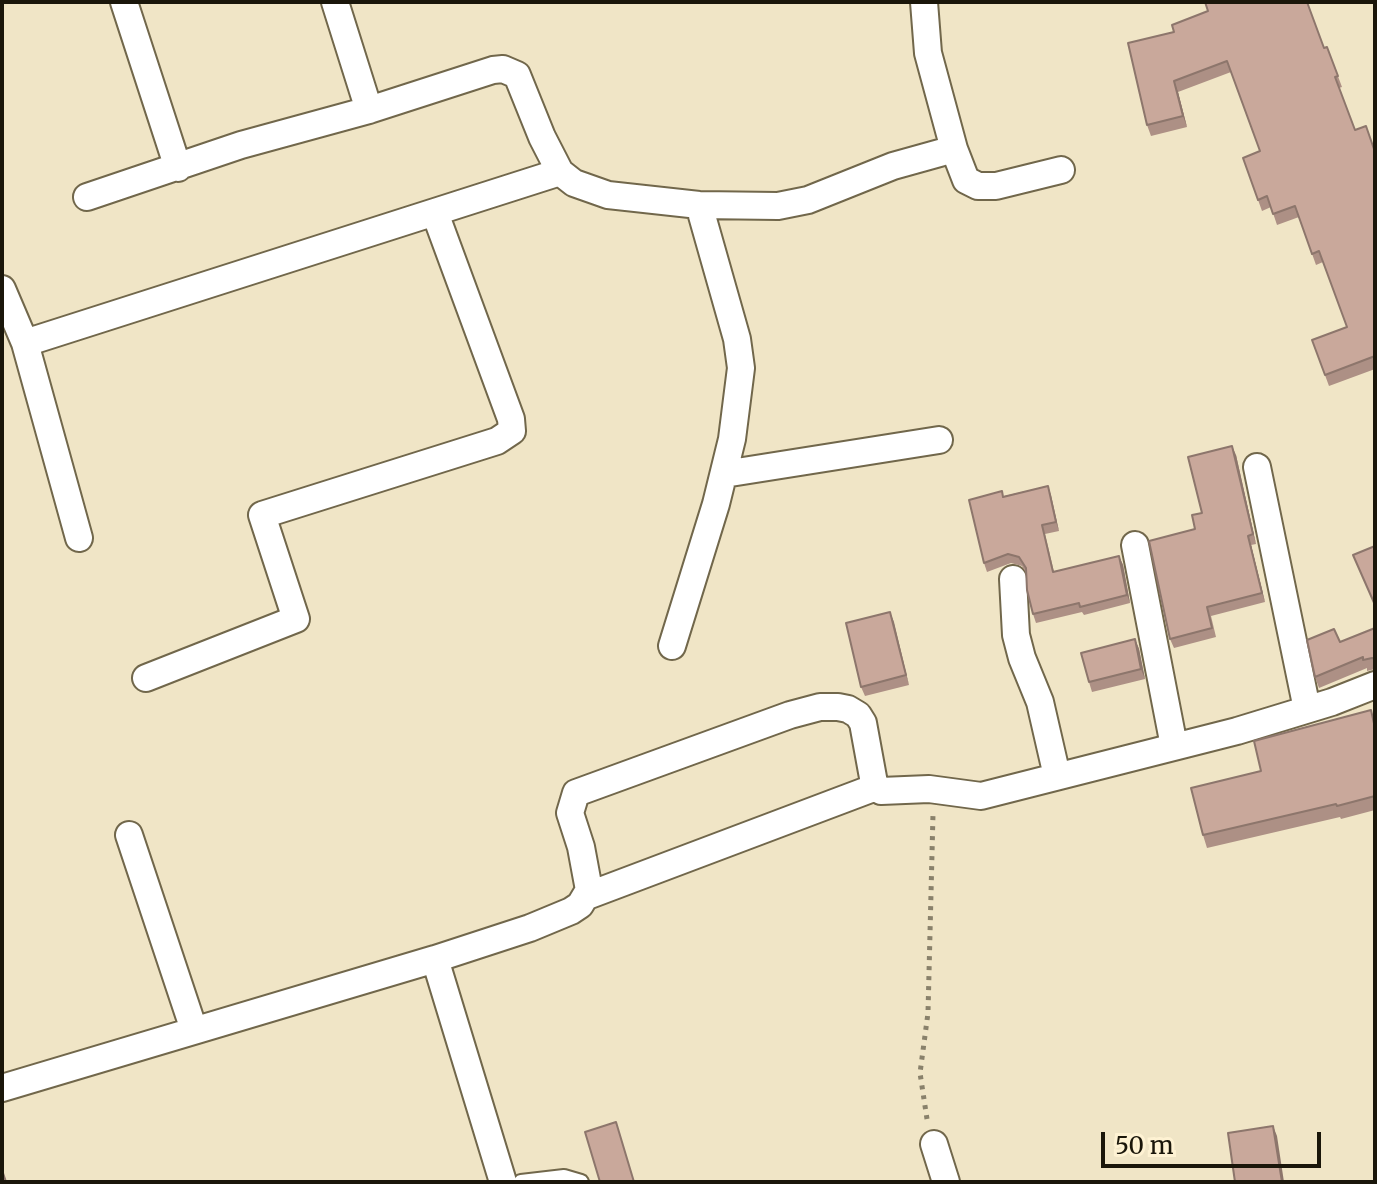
<!DOCTYPE html>
<style>
body{margin:0}
#map{position:relative;width:1377px;height:1184px;overflow:hidden;background:#f0e5c6;font-family:Merriweather,serif}
canvas{display:block}
.frame{position:absolute;inset:0;border:4px solid #1a160a;pointer-events:none}
.scale{position:absolute;left:1101px;top:1132px;width:220px;height:36px;box-sizing:border-box;border:4px solid #1a160a;border-top:0;padding-left:10px;font-size:24px;line-height:28px;white-space:nowrap;color:#1a160a;-webkit-text-stroke:6px #fef2d3;paint-order:stroke}
</style>
<div id="map">
<canvas width="1377" height="1184"></canvas>
<div class="frame"></div>
<div class="scale">50 m</div>
</div>
<script>
const ctx = document.querySelector('canvas').getContext('2d');
ctx.lineJoin = 'round';
function toPath(rows) {
  const path = new Path2D();
  for (const r of rows) {
    path.moveTo(r[0], r[1]);
    for (let i = 2; i < r.length; i += 2) path.lineTo(r[i], r[i + 1]);
  }
  return path;
}
function strokePath(path, color, width, dash) {
  ctx.strokeStyle = color;
  ctx.lineWidth = width;
  ctx.lineCap = dash ? 'butt' : 'round';
  ctx.setLineDash(dash || []);
  ctx.stroke(path);
}
function fill(path, color) {
  ctx.fillStyle = color;
  ctx.fill(path, 'evenodd');
}
const path = toPath([
 [927,1119,920,1073,928,1013,933,814]
]);
const service = toPath([
 [521,1182,564,1177,581,1182]
]);
const minor = toPath([
 [124,2,178,168],
 [335,2,369,110],
 [924,2,928,53,954,149,966,180,978,186,996,186,1061,170],
 [87,197,241,145,369,110,493,70,503,69,517,75,542,137,560,172,574,183,608,195,699,205,778,206,808,200,893,166,954,149],
 [2,289,25,343,560,172],
 [25,343,79,538],
 [1257,467,1307,709],
 [724,474,939,440],
 [1135,545,1174,746],
 [1013,579,1016,635,1022,658,1040,702,1057,776],
 [672,646,716,504,732,439,741,368,737,339,699,205],
 [146,678,296,619,262,515,497,441,512,431,511,419,435,213],
 [129,835,194,1030],
 [587,896,876,787],
 [435,959,503,1182],
 [2,1088,435,959,530,928,571,911,580,905,589,890,581,847,570,813,576,793,790,715,820,707,838,707,848,709,858,715,863,723,874,783,881,791,929,789,981,796,1237,731,1332,702,1375,685],
 [934,1144,946,1182]
]);
const wall = toPath([
 [1128,43,1324,48,1327,47,1342,87,1339,88,1355,130,1375,152,1375,369,1329,386,1312,340,1347,327,1323,262,1316,265,1299,217,1277,225,1271,207,1262,211,1243,158,1260,151,1231,72,1178,92,1187,127,1151,136,1147,125],
 [1236,455,1256,544,1251,545,1265,602,1211,616,1216,637,1174,648,1170,639,1195,529],
 [1048,486,1059,531,1045,534,1054,572,1119,556,1123,565,1130,603,1084,615,1082,612,1036,623,1033,614,1026,573,1022,566,1011,563,987,572,984,563,1004,496],
 [890,612,909,685,865,696,861,687],
 [1375,628,1375,669,1367,671,1367,668,1319,688,1315,677,1340,642],
 [1135,639,1139,649,1145,679,1092,692,1089,682],
 [1371,710,1375,722,1375,810,1341,819,1340,817,1207,848,1203,835,1261,771]
]);
const shadedWall = toPath([
 [1174,81,1178,92,1187,127,1183,116],
 [1232,446,1236,455,1256,544,1253,534],
 [1048,486,1051,495,1059,531,1056,522],
 [1248,536,1251,545,1265,602,1262,593],
 [1119,556,1123,565,1130,603,1127,595],
 [890,612,894,622,909,685,906,675],
 [1135,639,1139,649,1145,679,1141,669],
 [1273,1126,1277,1136,1284,1182,1282,1182]
]);
const building = toPath([
 [1205,2,1307,2,1324,48,1327,47,1338,76,1335,77,1355,130,1366,126,1375,152,1375,356,1325,375,1312,340,1347,327,1319,251,1312,254,1295,206,1273,214,1267,196,1258,200,1243,158,1260,151,1227,61,1174,81,1183,116,1147,125,1128,43,1174,32,1172,25,1208,11,1205,2],
 [1232,446,1253,534,1248,536,1262,593,1207,607,1212,628,1170,639,1149,541,1195,529,1192,515,1202,513,1188,457,1232,446],
 [1048,486,1056,522,1042,525,1053,572,1119,556,1127,595,1080,607,1079,603,1033,614,1027,590,1026,568,1019,557,1008,554,984,563,969,500,1002,491,1003,497,1048,486],
 [1375,546,1375,605,1353,555,1375,546],
 [890,612,906,675,861,687,846,623,890,612],
 [1375,628,1375,659,1372,658,1363,660,1363,657,1315,677,1307,640,1334,629,1340,642,1375,628],
 [1135,639,1141,669,1089,682,1081,653,1135,639],
 [1371,710,1375,728,1375,796,1337,806,1336,804,1203,835,1191,788,1261,771,1254,741,1371,710],
 [616,1122,634,1182,600,1182,585,1132,616,1122],
 [1273,1126,1282,1182,1235,1182,1228,1133,1273,1126],
 [2,1170,6,1182,2,1182,2,1170]
]);
strokePath(service, '#71674b', 18);
strokePath(minor, '#71674b', 30);
strokePath(path, '#89816b', 5, [4, 6]);
strokePath(service, '#fff', 14);
strokePath(minor, '#fff', 26);
fill(wall, '#ad9085');
fill(shadedWall, '#8d766c');
fill(building, '#c9a89b');
strokePath(building, '#8d766c', 2);
</script>
